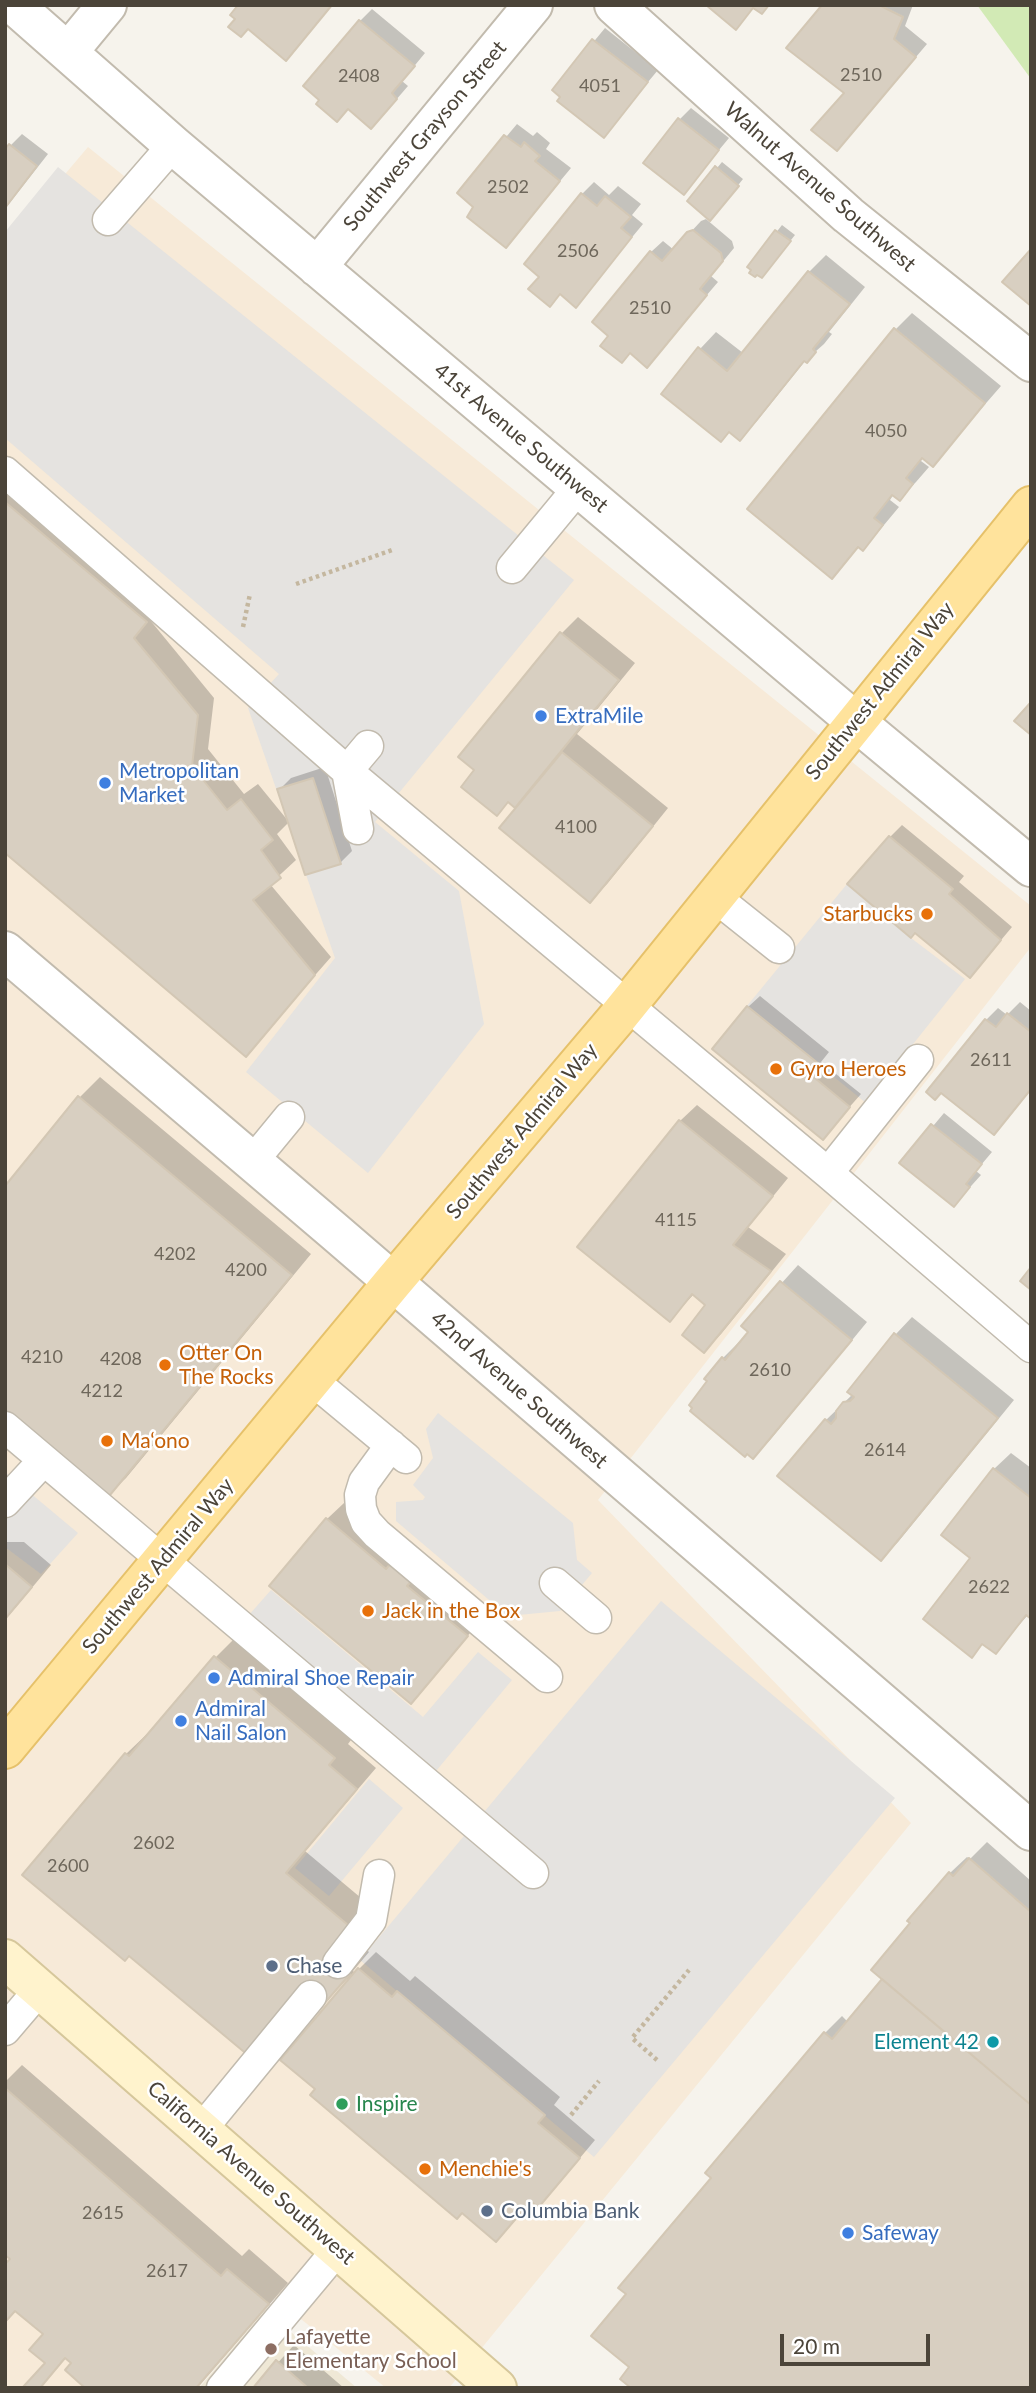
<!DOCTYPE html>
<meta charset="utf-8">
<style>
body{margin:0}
#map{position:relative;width:1036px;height:2393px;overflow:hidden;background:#f6f3ec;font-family:Lato,sans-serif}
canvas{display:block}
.frame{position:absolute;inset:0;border:7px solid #4b4439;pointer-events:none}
.scale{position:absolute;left:780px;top:2334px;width:150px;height:32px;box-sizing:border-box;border:4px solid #4b4439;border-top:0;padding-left:9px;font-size:21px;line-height:24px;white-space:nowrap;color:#4b4439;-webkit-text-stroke:5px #fff;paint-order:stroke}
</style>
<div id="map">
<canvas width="1036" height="2393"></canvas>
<div class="frame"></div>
<div class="scale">20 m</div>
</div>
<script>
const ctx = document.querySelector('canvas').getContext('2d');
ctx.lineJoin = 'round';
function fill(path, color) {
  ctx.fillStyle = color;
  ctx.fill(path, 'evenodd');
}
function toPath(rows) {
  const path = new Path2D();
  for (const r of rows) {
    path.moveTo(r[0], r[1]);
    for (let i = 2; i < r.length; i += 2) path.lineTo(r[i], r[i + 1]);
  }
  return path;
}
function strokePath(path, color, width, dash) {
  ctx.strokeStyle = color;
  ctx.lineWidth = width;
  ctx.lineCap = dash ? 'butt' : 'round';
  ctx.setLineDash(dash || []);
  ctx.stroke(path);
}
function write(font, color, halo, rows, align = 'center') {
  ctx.font = font + ' Lato,sans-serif';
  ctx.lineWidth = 5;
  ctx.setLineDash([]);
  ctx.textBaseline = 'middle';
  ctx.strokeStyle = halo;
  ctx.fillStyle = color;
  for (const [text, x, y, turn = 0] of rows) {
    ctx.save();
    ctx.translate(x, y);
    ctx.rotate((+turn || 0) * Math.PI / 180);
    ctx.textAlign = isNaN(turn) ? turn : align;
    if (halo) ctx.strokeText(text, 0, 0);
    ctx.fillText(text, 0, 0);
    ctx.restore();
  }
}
const commercial = toPath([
 [88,147,1031,906,1031,947,598,1500,911,1823,449,2388,386,2388,275,2298,198,2388,5,2388,5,245]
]);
const education = toPath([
 [265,2310,357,2388,199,2388]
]);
const green = toPath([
 [977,5,1031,5,1031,79]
]);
const parking = toPath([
 [58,167,574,580,375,822,459,891,484,1024,368,1173,246,1072,335,958,248,708,279,674,5,438,5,232],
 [847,884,911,938,965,979,866,1103,747,1006],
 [438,1413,573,1523,577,1560,592,1573,560,1611,508,1616,396,1521,396,1502,423,1500,425,1497,413,1485,433,1458,426,1429],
 [5,1472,78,1533,41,1574,5,1547],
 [271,1590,423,1717,478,1652,512,1680,436,1771,249,1615],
 [661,1601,895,1798,594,2157,360,1960],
 [369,1779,403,1808,329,1896,295,1868]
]);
const shadow = toPath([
 [824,5,913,5,905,26,927,44,848,137,846,93],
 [372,9,425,53,402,81,408,86,383,115,360,21],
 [605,28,658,70,604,135,554,90],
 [691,108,729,138,684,192,679,120],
 [517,124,533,136,537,132,550,143,546,149,571,168,506,246,476,207,459,193],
 [22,134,48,154,5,209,5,145,9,147],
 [722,162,743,179,716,213,717,168],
 [594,182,609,195,618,186,641,204,632,215,643,224,576,305,561,293,550,304,541,276,582,194],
 [706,219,732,241,734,248,711,276,718,282,647,365,611,336,651,252,663,241,674,250,701,221],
 [782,225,795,235,767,270,749,267],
 [826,255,865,287,829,332,832,334,824,344,806,360,757,421,740,438,700,349,716,332,743,353,809,272],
 [912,313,1001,386,933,464,924,457,921,461,929,467,916,482,900,499,894,494,890,500,899,507,879,531,863,548,860,546,832,576,895,330],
 [5,472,163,604,150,620,214,698,208,749,244,794,258,784,289,822,277,834,296,860,270,884,331,957,245,1055,5,851],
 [578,617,635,663,577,734,668,808,607,884,590,900,517,808,509,801,497,813,561,634],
 [325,767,352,851,340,863,279,790,291,778],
 [902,825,964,876,959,882,1012,927,981,964,890,837],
 [760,996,829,1052,821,1062,861,1094,823,1137,748,1007],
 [1020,1002,1031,1011,1031,1090,994,1133,986,1020,998,1008,1007,1015],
 [100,1077,311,1254,126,1478,105,1498,5,1189,80,1097],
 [697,1105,788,1178,748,1227,786,1254,721,1334,704,1351,708,1305,694,1294,670,1320,680,1121],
 [944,1113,992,1152,976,1171,981,1175,954,1205,902,1163],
 [798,1265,867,1322,770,1440,753,1457,723,1358,750,1331,743,1326],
 [912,1317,1014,1400,898,1542,881,1559,826,1420,853,1394,849,1391,896,1334],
 [1011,1453,1031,1468,1031,1616,1028,1615,995,1652,984,1643,972,1655,972,1558,994,1469],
 [344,1503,483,1618,411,1701,327,1519],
 [5,1542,24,1542,51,1565,5,1620],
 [236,1637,354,1736,348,1744,376,1768,305,1851,373,1908,350,1936,369,1952,353,1971,355,1973,376,1952,410,1981,415,1976,560,2097,554,2105,595,2140,554,2189,532,2200,496,2239,317,2089,349,1981,347,1979,323,2003,126,1754,147,1734,149,1736,216,1657],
 [987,1842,1031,1881,1031,2388,632,2367,629,2294,714,2178,707,2173,825,2033,842,2016,848,2022,884,1978,950,1873,967,1857,970,1859],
 [22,2065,242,2256,249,2249,288,2283,197,2388,88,2388,74,2363,67,2357,38,2388,26,2387,47,2363,45,2334,17,2310,5,2323,5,2267,12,2259,5,2253,5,2082],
 [294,2345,344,2388,255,2388]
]);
const building = toPath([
 [238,5,332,5,286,61,248,29,241,37,228,27,235,19,230,15,238,5],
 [706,5,769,5,762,14,753,8,736,30,706,5],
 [822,5,879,5,903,17,894,39,916,57,837,151,811,130,844,93,786,48,822,5],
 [359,20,415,66,392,93,397,99,371,129,348,109,337,122,316,104,319,100,303,86,359,20],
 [592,39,648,82,604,138,557,101,560,97,552,90,592,39],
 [678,118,719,150,684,195,643,163,678,118],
 [504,135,521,147,524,142,540,156,535,161,560,181,506,248,467,217,473,207,457,193,504,135],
 [9,144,37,166,5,208,5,149,9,144],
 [715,166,739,186,710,221,687,201,715,166],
 [581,193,597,206,605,196,631,217,621,228,632,237,576,308,560,294,550,307,528,289,539,277,524,264,581,193],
 [693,230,721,253,723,261,700,289,707,295,647,368,630,353,622,363,600,346,608,336,592,322,650,251,662,261,687,232,693,230],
 [775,230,791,241,762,278,757,275,755,277,749,273,751,270,747,267,775,230],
 [1031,249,1031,306,1002,282,1031,249],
 [808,271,850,304,813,349,816,352,807,363,804,361,740,441,729,432,721,442,661,394,698,347,727,371,808,271],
 [894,328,985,403,933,467,922,458,906,478,913,484,900,501,892,495,874,518,883,525,863,551,858,547,832,579,747,509,894,328],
 [5,502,147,622,134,638,198,715,192,766,227,810,241,799,273,840,261,850,281,878,253,900,315,975,246,1057,5,853,5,502],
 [560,632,619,680,515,808,508,802,497,816,461,787,474,770,458,757,560,632],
 [1031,702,1031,735,1014,721,1031,702],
 [562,752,653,826,590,903,499,828,562,752],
 [313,778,341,864,305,875,277,789,313,778],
 [889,836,953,889,949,894,1001,940,970,978,915,933,911,938,847,884,889,836],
 [747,1006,819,1064,810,1074,850,1107,823,1140,712,1049,747,1006],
 [1007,1013,1031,1032,1031,1089,994,1135,941,1093,935,1100,926,1092,985,1019,996,1027,1007,1013],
 [78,1096,292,1275,105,1501,5,1415,5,1186,78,1096],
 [679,1120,773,1196,733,1245,771,1271,704,1353,682,1335,705,1305,692,1294,670,1322,577,1247,679,1120],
 [931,1124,982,1164,966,1184,970,1187,954,1207,899,1163,931,1124],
 [1031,1267,1031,1290,1020,1281,1031,1267],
 [780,1281,852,1340,753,1459,747,1454,745,1457,690,1411,692,1408,689,1405,707,1381,704,1379,722,1357,725,1360,748,1332,741,1326,780,1281],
 [894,1333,998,1418,881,1561,777,1476,825,1419,831,1424,836,1418,836,1411,843,1402,850,1401,854,1397,847,1392,894,1333],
 [993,1468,1031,1498,1031,1619,1026,1615,996,1654,982,1644,972,1658,923,1619,970,1558,941,1535,993,1468],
 [326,1518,386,1569,392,1562,413,1579,407,1586,468,1636,411,1704,269,1586,326,1518],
 [5,1564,32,1587,5,1619,5,1564],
 [214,1656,335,1758,329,1765,357,1789,286,1873,354,1930,330,1958,350,1974,323,2005,311,1996,249,2056,129,1956,125,1961,22,1875,125,1753,129,1756,214,1656],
 [969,1858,1031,1912,1031,2105,871,1970,910,1923,907,1921,949,1872,953,1876,969,1858],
 [358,1968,392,1997,397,1991,545,2115,538,2123,580,2158,538,2208,531,2201,496,2242,462,2213,457,2219,310,2095,315,2089,280,2060,358,1968],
 [882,1979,1031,2105,1031,2388,631,2388,620,2379,629,2367,591,2336,626,2294,618,2288,711,2178,705,2173,824,2032,832,2039,882,1979],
 [5,2088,221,2276,227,2269,269,2304,196,2388,85,2388,65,2370,71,2363,65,2358,40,2388,23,2387,45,2363,29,2350,43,2334,15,2311,5,2322,5,2264,10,2259,5,2255,5,2088],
 [276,2360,308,2388,253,2388,276,2360]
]);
const path = toPath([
 [296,584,395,549],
 [243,627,250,594],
 [657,2060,632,2038,689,1970],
 [571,2115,599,2081]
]);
const service = toPath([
 [108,220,173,145],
 [5,472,347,771,828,1173,1031,1347],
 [512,568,579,487],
 [358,829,347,771,368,746],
 [715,897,779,948],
 [252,1162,289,1117],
 [828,1173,918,1060],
 [312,1380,406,1458],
 [5,1427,533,1873],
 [391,1445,364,1482,360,1495,361,1509,366,1522,377,1534,547,1677],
 [5,1502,44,1460],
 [555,1583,596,1618],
 [338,1963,371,1920,379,1875],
 [5,2030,40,1989],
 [201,2130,311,1996],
 [222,2388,338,2249]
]);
const minor = toPath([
 [14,5,173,145,855,721,1031,867],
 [614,5,848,215,1031,362],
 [69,51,107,5],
 [317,267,533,5],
 [5,951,335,1232,1031,1831]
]);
const secondary = toPath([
 [5,1959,497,2388]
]);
const primary = toPath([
 [5,1749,393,1282,617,1018,1031,506]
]);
const markers = [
 [541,716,7,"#3f7fe0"],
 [105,783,7,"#3f7fe0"],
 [927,914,7,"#e8710a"],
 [776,1069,7,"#e8710a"],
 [165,1365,7,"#e8710a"],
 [107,1441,7,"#e8710a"],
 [368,1611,7,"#e8710a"],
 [214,1678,7,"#3f7fe0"],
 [181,1721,7,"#3f7fe0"],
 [272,1966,7,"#5c6f8a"],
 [993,2042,7,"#0f9aa8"],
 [342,2104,7,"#2e9e5b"],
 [425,2169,7,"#e8710a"],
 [487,2211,7,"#5c6f8a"],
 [848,2233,7,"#3f7fe0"],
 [271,2349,7,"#8d6e63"]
];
const numberNames = [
 ["2510",861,75],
 ["2408",359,76],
 ["4051",600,86],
 ["2502",508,187],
 ["2506",578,251],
 ["2510",650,308],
 ["4050",886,431],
 ["4100",576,827],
 ["2611",991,1060],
 ["4115",676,1220],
 ["4202",175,1254],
 ["4200",246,1270],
 ["4210",42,1357],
 ["4208",121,1359],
 ["2610",770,1370],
 ["4212",102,1391],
 ["2614",885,1450],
 ["2622",989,1587],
 ["2602",154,1843],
 ["2600",68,1866],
 ["2615",103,2213],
 ["2617",167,2271]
];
const streetNames = [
 ["Southwest Grayson Street",425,136,-50],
 ["Walnut Avenue Southwest",820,187,41],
 ["41st Avenue Southwest",521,438,40],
 ["Southwest Admiral Way",880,691,-51],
 ["Southwest Admiral Way",522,1131,-50],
 ["42nd Avenue Southwest",519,1390,41],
 ["Southwest Admiral Way",158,1566,-50],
 ["California Avenue Southwest",251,2173,41]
];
const shopNames = [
 ["ExtraMile",555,716],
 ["Metropolitan",119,771],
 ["Market",119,795],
 ["Admiral Shoe Repair",228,1678],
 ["Admiral",195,1709],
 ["Nail Salon",195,1733],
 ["Safeway",862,2233]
];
const foodNames = [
 ["Starbucks",913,914,"right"],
 ["Gyro Heroes",790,1069],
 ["Otter On",179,1353],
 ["The Rocks",179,1377],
 ["Ma‘ono",121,1441],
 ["Jack in the Box",382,1611],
 ["Menchie's",439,2169]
];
const serviceNames = [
 ["Chase",286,1966],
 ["Columbia Bank",501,2211]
];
const cultureNames = [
 ["Element 42",979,2042]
];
const leisureNames = [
 ["Inspire",356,2104]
];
const educationNames = [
 ["Lafayette",285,2337],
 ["Elementary School",285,2361]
];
fill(commercial, '#f7ead8');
fill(education, '#efe8d6');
fill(green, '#d2eab5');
fill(parking, '#e5e3e0');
fill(shadow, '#0003');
fill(building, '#d8cfc1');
strokePath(building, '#d3c7b4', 2);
strokePath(service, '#c2bbae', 33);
strokePath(minor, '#c2bbae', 42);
strokePath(secondary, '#d6c79b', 42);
strokePath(primary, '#e6c16a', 42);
strokePath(path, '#c4b79f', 4.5, [3.5, 3.5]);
strokePath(service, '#fff', 30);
strokePath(minor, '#fff', 38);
strokePath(secondary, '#fff3cd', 38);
strokePath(primary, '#ffe39c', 38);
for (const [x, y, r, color] of markers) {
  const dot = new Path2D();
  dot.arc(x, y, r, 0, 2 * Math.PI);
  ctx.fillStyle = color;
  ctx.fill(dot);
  strokePath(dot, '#fff', 2.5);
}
write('18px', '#6e675b', null, numberNames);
write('21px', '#4b4439', '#fff', streetNames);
write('21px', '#366cbe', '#fff', shopNames, 'left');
write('21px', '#c56008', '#fff', foodNames, 'left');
write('21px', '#4e5e75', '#fff', serviceNames, 'left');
write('21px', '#0d838f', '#fff', cultureNames, 'right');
write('21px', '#27864d', '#fff', leisureNames, 'left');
write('21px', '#785e54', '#fff', educationNames, 'left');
</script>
